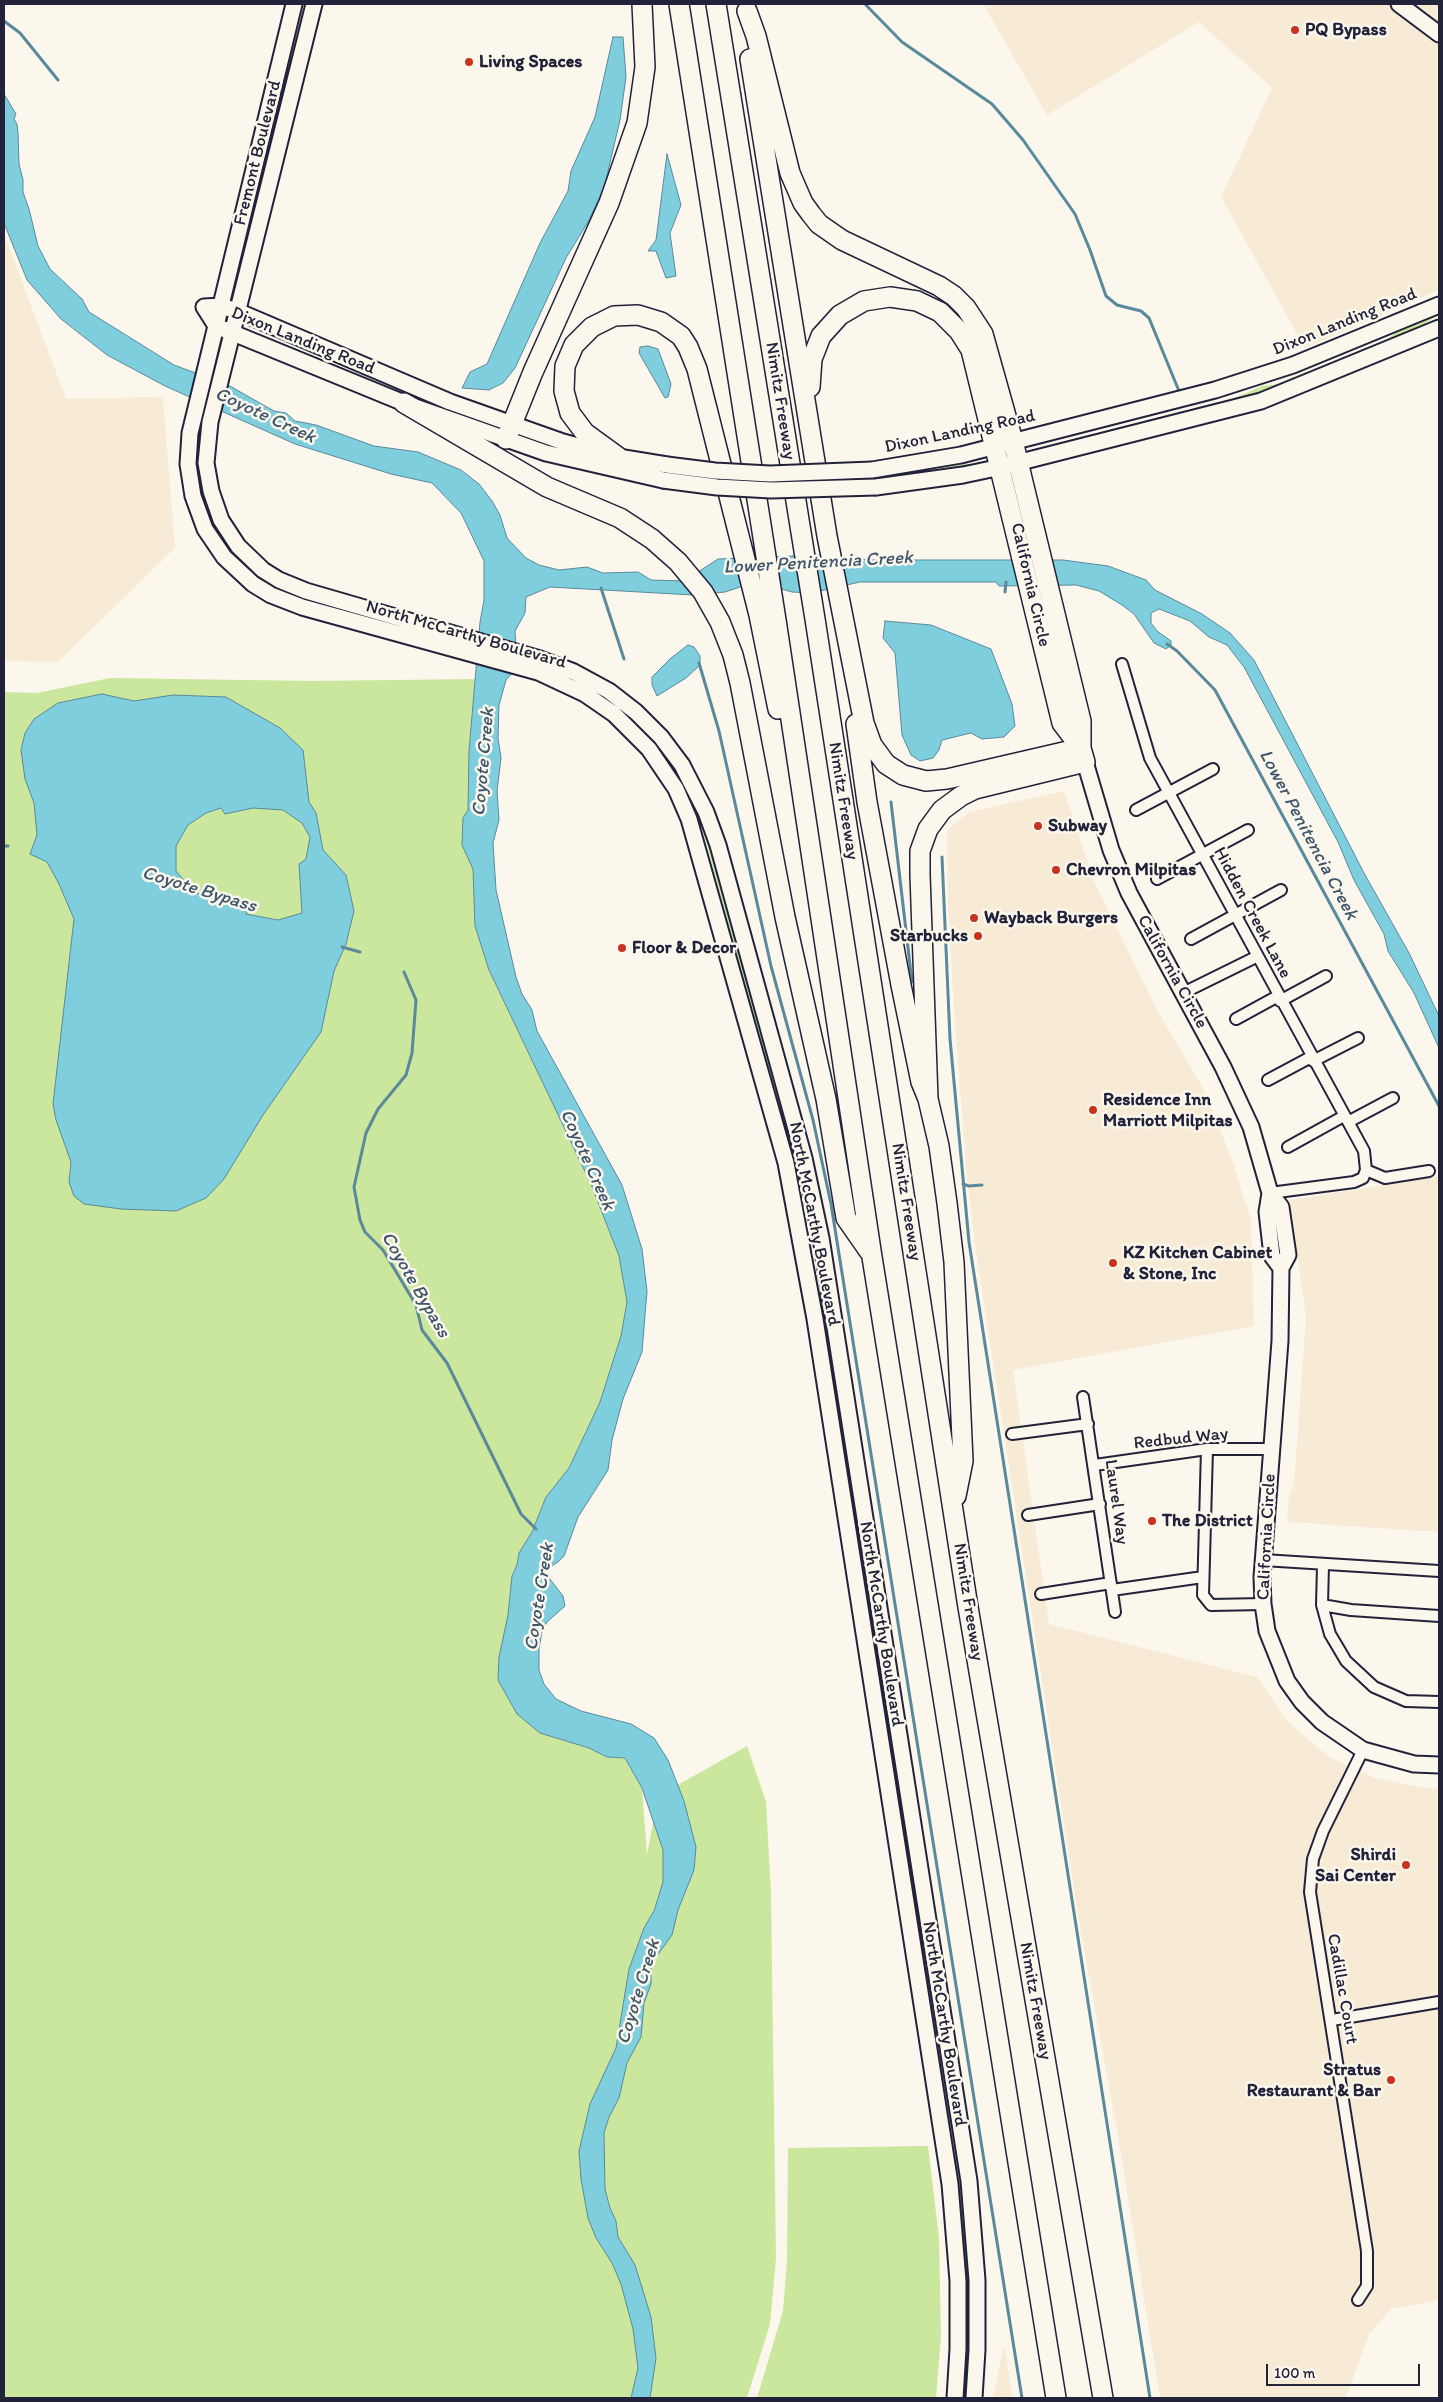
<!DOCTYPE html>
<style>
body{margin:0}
#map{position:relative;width:1443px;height:2402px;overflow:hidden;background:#fbf7ec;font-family:Itim,sans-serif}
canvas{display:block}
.frame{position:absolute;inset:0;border:5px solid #22223b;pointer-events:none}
.scale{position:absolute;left:1266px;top:2364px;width:154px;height:22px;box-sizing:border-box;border:2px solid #22223b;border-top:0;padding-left:6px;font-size:15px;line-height:18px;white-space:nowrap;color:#22223b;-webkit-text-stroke:4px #fbf7ec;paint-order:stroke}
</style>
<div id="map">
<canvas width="1443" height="2402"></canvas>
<div class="frame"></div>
<div class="scale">100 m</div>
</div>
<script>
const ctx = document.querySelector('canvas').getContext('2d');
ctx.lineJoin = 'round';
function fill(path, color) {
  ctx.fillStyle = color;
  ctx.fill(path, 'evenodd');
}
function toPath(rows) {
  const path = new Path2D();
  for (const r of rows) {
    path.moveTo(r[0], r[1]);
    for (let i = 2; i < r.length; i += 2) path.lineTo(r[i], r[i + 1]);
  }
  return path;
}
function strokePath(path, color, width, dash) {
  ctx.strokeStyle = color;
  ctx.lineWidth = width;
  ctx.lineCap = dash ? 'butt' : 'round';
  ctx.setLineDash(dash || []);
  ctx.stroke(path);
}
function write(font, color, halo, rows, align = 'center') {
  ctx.font = font + ' Itim,sans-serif';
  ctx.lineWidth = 5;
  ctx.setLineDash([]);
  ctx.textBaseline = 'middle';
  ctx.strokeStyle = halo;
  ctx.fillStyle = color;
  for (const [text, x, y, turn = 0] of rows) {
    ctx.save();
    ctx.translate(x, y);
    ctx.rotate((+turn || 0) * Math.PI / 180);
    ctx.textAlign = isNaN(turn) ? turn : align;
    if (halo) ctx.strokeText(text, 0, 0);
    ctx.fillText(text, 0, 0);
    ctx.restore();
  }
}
const built = toPath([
 [983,4,1439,4,1439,290,1305,348,1221,197,1272,88,1199,22,1047,115],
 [4,234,66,399,163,397,175,548,58,662,4,661],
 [1064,791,1095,884,1159,1013,1204,1090,1231,1157,1251,1220,1254,1326,1013,1370,1049,1624,1257,1677,1287,1721,1329,1757,1375,1778,1431,1789,1439,1788,1439,2300,1391,2309,1369,2334,1346,2398,1160,2398,1119,2142,1079,1921,976,1252,967,1178,955,1026,948,905,947,830,969,812],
 [1439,1176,1439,1532,1287,1522,1289,1496,1294,1484,1306,1317,1290,1200],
 [1004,2345,1013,2398,993,2398]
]);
const green = toPath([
 [1439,312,1439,315,1427,322,1419,330,1363,352,1384,342,1399,330],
 [1288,383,1252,396,1052,445,1230,400,1262,386],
 [557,449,654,471,750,482,844,480,958,464,975,464,940,471,854,480,757,483,703,479,654,472,609,463],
 [448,637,542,664,596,689,623,707,644,725,680,769,697,799,710,831,805,1178,798,1180,703,831,697,812,675,770,654,742,632,719,593,689,543,666,446,639],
 [110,678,312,681,476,679,469,751,468,810,463,818,462,845,473,869,475,926,489,970,591,1184,619,1256,627,1302,621,1336,600,1402,569,1468,546,1497,532,1532,519,1553,517,1565,512,1576,508,1615,540,1733,589,1748,607,1757,625,1758,642,1788,647,1855,658,1796,747,1746,766,1802,771,1894,776,2258,770,2324,747,2398,4,2398,4,692,37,693],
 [828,1316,883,1684,881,1683,824,1317],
 [887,1718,901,1802,912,1836,971,2229,971,2398,964,2398,967,2297,965,2245,957,2165],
 [928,2146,939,2238,941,2336,936,2398,757,2398,783,2311,787,2261,788,2148]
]);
const water = toPath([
 [613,37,623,37,626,77,620,120,604,188,588,222,566,258,515,368,503,383,489,390,462,388,470,372,487,364,540,243,568,191,571,171,595,117,613,37],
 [4,94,16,114,14,119,17,124,18,133,19,164,23,180,23,192,29,209,38,246,50,269,82,299,89,312,174,365,228,385,274,411,286,413,295,421,316,425,374,446,418,452,461,470,479,484,492,501,500,515,507,538,526,558,539,565,559,570,587,567,603,573,638,572,651,580,684,581,718,559,816,555,873,560,1063,560,1108,566,1146,580,1155,590,1202,614,1230,633,1254,660,1364,873,1409,953,1439,1016,1439,1048,1414,993,1388,951,1384,934,1354,880,1338,842,1244,667,1227,645,1209,637,1190,621,1159,609,1151,613,1151,623,1157,631,1171,641,1171,645,1166,649,1154,643,1134,614,1122,605,1099,591,1076,585,999,586,996,582,860,582,811,593,792,592,771,586,743,586,725,592,693,595,550,587,526,597,525,613,515,631,517,662,513,672,506,680,499,705,498,738,501,758,497,791,499,820,493,843,496,890,516,977,522,994,532,1010,537,1031,622,1185,642,1249,647,1291,642,1352,623,1399,612,1440,608,1470,578,1517,564,1556,558,1562,545,1570,546,1574,563,1596,565,1606,547,1622,542,1631,539,1649,539,1670,544,1684,556,1699,581,1711,631,1724,654,1738,668,1760,684,1801,696,1847,694,1870,678,1910,672,1935,651,1964,651,1984,644,2003,641,2037,627,2063,619,2098,609,2117,604,2133,605,2189,610,2208,616,2221,618,2237,635,2265,651,2317,656,2358,650,2398,631,2398,638,2368,633,2329,621,2284,612,2263,596,2238,588,2218,581,2179,579,2151,590,2104,616,2048,629,1969,644,1928,654,1911,663,1882,663,1850,642,1788,625,1758,607,1757,589,1748,540,1733,517,1714,498,1680,499,1657,508,1615,512,1576,517,1565,519,1553,532,1532,546,1497,569,1468,600,1402,621,1336,627,1302,619,1256,591,1184,489,970,475,926,473,869,462,845,463,818,468,810,469,751,480,622,484,600,484,561,461,513,432,483,391,474,295,444,165,386,107,355,61,319,27,280,4,223,4,94],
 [667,154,681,205,670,233,676,276,666,278,656,251,648,251,656,240,667,154],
 [648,346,658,349,671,384,668,397,665,398,639,353,640,347,648,346],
 [885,621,931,625,991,649,1012,704,1015,726,1004,737,982,739,971,733,942,740,939,750,933,758,920,761,911,755,902,735,895,653,883,638,885,621],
 [688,645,694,647,700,656,700,665,686,678,657,696,652,685,652,677,671,658,688,645],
 [102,694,134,701,173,695,226,697,280,728,303,750,309,802,316,813,323,850,346,875,354,911,346,944,334,971,321,1032,263,1115,224,1179,206,1198,176,1211,121,1209,84,1204,74,1196,69,1182,71,1162,56,1120,53,1104,74,919,59,884,47,862,30,854,37,835,34,803,25,779,21,750,25,733,34,719,58,703,102,694],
 [221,808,225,814,253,808,283,810,302,823,310,837,306,859,299,864,302,913,278,920,246,914,250,904,215,902,193,891,176,871,176,846,188,825,206,813,221,808]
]);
const stream = toPath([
 [865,4,902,42,992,104,1023,140,1075,214,1090,250,1106,296,1117,305,1141,311,1149,318,1179,391],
 [4,21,20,33,58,80],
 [601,588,624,659],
 [1005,592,1006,582],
 [1167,644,1177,651,1215,690,1439,1106],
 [699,663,719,731,771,966,813,1120,831,1204,1022,2398],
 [891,802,912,982],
 [4,846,8,846],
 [942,857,950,1039,969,1242,1150,2398],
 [342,947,360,952],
 [404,972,416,1000,412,1053,406,1075,378,1109,366,1133,354,1187,360,1220,365,1232,383,1250,416,1305,422,1330,447,1363,521,1514,536,1529],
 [963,1184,969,1186,982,1185]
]);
const street = toPath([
 [1122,664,1150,758,1364,1151,1366,1170],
 [1136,810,1213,769],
 [1157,879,1248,830],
 [1191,939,1281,890],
 [1183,993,1256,957],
 [1280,1001,1326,976],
 [1236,1019,1278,996],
 [1313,1061,1358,1038],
 [1268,1080,1311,1057],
 [1348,1122,1393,1098],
 [1288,1147,1344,1116],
 [1270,1193,1354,1182,1363,1178,1366,1170,1385,1178,1429,1171],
 [1083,1397,1115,1612],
 [1012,1434,1088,1424],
 [1207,1449,1203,1595,1211,1605,1263,1604],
 [1095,1465,1207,1449,1272,1449],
 [1028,1515,1100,1504],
 [1263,1560,1439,1571],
 [1323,1565,1322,1605,1330,1634,1346,1661,1374,1687,1406,1701,1439,1702],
 [1112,1590,1203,1577],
 [1041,1594,1111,1583],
 [1322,1605,1351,1610,1439,1616],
 [1332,2020,1439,2002],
 [1358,2300,1367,2286,1367,2251,1310,1892,1313,1859,1323,1831,1363,1750]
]);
const secondary = toPath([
 [294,4,190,433,188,464,193,496,205,529,224,557,253,584,271,595,302,607,538,672,585,694,614,714,649,749,676,789,689,819,786,1163,815,1319,950,2184,958,2281,958,2349,955,2398],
 [314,4,210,422,206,463,211,491,221,520,238,546,263,570,279,580,306,591,537,658,574,672,609,691,636,712,661,737,682,765,706,812,718,845,804,1158,821,1238,969,2181,977,2280,977,2350,974,2398],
 [1399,4,1439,34],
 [872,470,961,455,1215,390,1293,365,1439,305],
 [663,480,546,453,404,403,216,326,204,307,221,306,237,311,450,402,563,442,618,457,667,465],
 [876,487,963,475,1001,467,1261,401,1439,328],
 [1085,762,1111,850,1129,893,1223,1067,1251,1127,1270,1193,1267,1212,1272,1256,1281,1268],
 [1270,1193,1281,1207,1288,1255,1281,1268,1280,1341,1262,1577,1263,1604,1267,1631,1287,1681,1302,1702,1322,1722,1363,1750,1414,1764,1439,1765]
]);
const highway = toPath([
 [679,4,776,620,872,1257,1056,2398],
 [716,4,815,619,968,1607,1103,2398],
 [747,11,756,36,790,173,803,203,811,214,819,224,842,240,939,286,954,296,966,308,983,334,1013,441,1081,721,1081,748,1085,762,975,789,961,796,942,810,928,829,920,851,920,875,928,1099],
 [750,59,827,536,864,723,872,745,886,764,903,775,926,781,947,779,1081,748],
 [810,387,812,359,821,336,840,315,864,301,890,297,917,301,940,312,959,331,971,350,1062,723,1081,748],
 [404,403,547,487,620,518,652,539,678,562,703,592,720,622,733,655,740,683,785,917,826,1099,846,1218,869,1251],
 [506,439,533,372,609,203,637,123,645,67,642,4],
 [618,457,585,433,570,413,564,391,565,366,574,345,592,327,614,316,638,315,661,322,681,336,688,347,697,369,759,615,778,709],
 [856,724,867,802,901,985,921,1082,928,1099,939,1146,947,1203,954,1262,963,1461,956,1496]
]);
const secondaryBridge = toPath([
 [667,465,715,471,770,474,872,470],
 [663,480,717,487,771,490,876,487]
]);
const markers = [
 [1295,30,5,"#c8321e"],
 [469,62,5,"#c8321e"],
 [1038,826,5,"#c8321e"],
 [1056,870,5,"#c8321e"],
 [974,918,5,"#c8321e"],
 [978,936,5,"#c8321e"],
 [622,948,5,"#c8321e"],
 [1093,1110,5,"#c8321e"],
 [1113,1263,5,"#c8321e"],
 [1152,1521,5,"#c8321e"],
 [1406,1865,5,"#c8321e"],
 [1391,2080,5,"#c8321e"]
];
const poiNames = [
 ["PQ Bypass",1305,30],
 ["Living Spaces",479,62],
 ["Subway",1048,826],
 ["Chevron Milpitas",1066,870],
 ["Wayback Burgers",984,918],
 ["Starbucks",968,936,"right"],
 ["Floor & Decor",632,948],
 ["Residence Inn",1103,1100],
 ["Marriott Milpitas",1103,1121],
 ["KZ Kitchen Cabinet",1123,1253],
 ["& Stone, Inc",1123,1274],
 ["The District",1162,1521],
 ["Shirdi",1396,1855,"right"],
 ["Sai Center",1396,1876,"right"],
 ["Stratus",1381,2070,"right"],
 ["Restaurant & Bar",1381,2091,"right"]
];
const streetNames = [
 ["Fremont Boulevard",258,153,-76],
 ["Dixon Landing Road",1345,322,-22],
 ["Dixon Landing Road",303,341,22],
 ["Nimitz Freeway",780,401,81],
 ["Dixon Landing Road",960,432,-12],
 ["California Circle",1030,585,77],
 ["North McCarthy Boulevard",466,635,16],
 ["Nimitz Freeway",843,801,81],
 ["Hidden Creek Lane",1252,913,62],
 ["California Circle",1172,972,61],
 ["Nimitz Freeway",906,1202,81],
 ["North McCarthy Boulevard",814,1224,79],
 ["Redbud Way",1181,1439,-6],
 ["Laurel Way",1116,1502,82],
 ["California Circle",1267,1537,-87],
 ["Nimitz Freeway",968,1602,81],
 ["North McCarthy Boulevard",881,1624,81],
 ["Cadillac Court",1342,1989,80],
 ["Nimitz Freeway",1035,2001,80],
 ["North McCarthy Boulevard",944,2024,81]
];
const waterNames = [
 ["Coyote Creek",265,416,25],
 ["Lower Penitencia Creek",818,563,-3],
 ["Coyote Creek",484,762,-85],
 ["Lower Penitencia Creek",1308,835,62],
 ["Coyote Bypass",199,890,17],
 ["Coyote Creek",587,1160,66],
 ["Coyote Bypass",415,1285,60],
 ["Coyote Creek",540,1597,-81],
 ["Coyote Creek",639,1992,-73]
];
fill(built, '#f7ebd5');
fill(green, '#cbe69d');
fill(water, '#7fcedd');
strokePath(water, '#5a899c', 1);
strokePath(stream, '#5a899c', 3);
strokePath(street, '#22223b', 14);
strokePath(secondary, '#22223b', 19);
strokePath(highway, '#22223b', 22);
strokePath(street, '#fbf7ec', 10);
strokePath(secondary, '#fbf7ec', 15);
strokePath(highway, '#fbf7ec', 19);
strokePath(secondaryBridge, '#22223b', 19, []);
strokePath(secondaryBridge, '#fbf7ec', 15);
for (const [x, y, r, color] of markers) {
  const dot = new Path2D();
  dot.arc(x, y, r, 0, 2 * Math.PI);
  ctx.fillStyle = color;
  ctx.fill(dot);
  strokePath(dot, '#fbf7ec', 2);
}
write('bold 18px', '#22223b', '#fbf7ec', poiNames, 'left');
write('18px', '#22223b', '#fbf7ec', streetNames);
write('italic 19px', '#3e566c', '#fbf7ec', waterNames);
</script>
